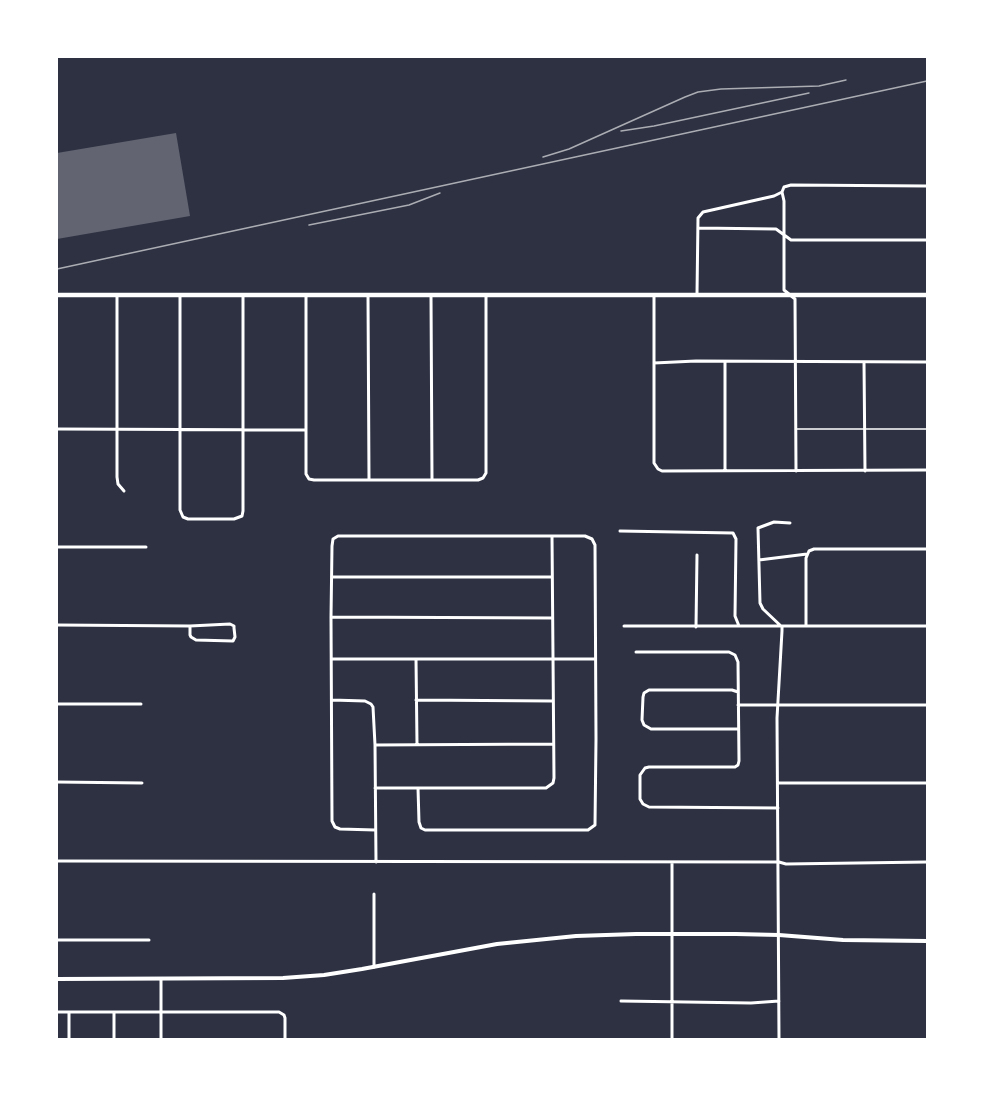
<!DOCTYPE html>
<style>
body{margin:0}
#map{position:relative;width:984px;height:1096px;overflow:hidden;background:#2d3142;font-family:Lato,sans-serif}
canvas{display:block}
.frame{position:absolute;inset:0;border:58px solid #fff;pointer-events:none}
</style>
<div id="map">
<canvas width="984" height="1096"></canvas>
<div class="frame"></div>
</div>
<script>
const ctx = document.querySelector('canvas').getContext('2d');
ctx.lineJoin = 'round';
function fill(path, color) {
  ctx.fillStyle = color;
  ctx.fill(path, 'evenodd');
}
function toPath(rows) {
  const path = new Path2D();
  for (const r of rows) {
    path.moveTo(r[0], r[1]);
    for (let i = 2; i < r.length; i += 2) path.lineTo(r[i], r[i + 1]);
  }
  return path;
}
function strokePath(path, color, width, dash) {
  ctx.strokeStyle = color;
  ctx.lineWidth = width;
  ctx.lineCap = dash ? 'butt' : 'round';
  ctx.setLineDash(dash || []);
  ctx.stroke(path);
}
const building = toPath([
 [176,133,190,216,57,239,57,153]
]);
const service = toPath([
 [796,429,927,429]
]);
const minor = toPath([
 [782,192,784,201,784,290,795,299,796,471],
 [698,228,776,229,791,240,927,240],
 [697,294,698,218,703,212,774,196,782,192,784,187,791,185,927,186],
 [117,295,117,477,118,484,124,491],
 [180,295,180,510,183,517,188,519,234,519,242,516,243,511,243,295],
 [306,295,306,474,309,479,314,480,478,480,483,478,486,473,486,295],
 [368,295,369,479],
 [431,295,432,480],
 [654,295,654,463,658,469,662,471,927,470],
 [725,362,725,471],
 [864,362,865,471],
 [654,363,696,361,927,362],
 [57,429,306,430],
 [620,531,733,533,736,539,735,616,739,626],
 [57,547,146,547],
 [759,560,807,554],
 [332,577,552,577],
 [332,617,552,618],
 [57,625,190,626,230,624,234,626,234,628,235,637,233,641,196,640,191,637,190,635,190,626],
 [806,625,806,558,809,551,814,549,927,549],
 [624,626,927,626],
 [696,627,697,555],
 [636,652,729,652,735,655,738,662,739,761,738,765,735,767,649,767,645,768,640,775,640,799,643,804,649,807,778,808],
 [332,659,595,659],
 [416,659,417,744],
 [738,692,732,690,649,690,644,693,643,697,642,720,644,725,651,729,738,729],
 [332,700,365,701,371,704,373,707,375,745,376,862],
 [416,700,552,701],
 [57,704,141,704],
 [738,705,927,705],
 [375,745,553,744],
 [57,782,142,783],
 [779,783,927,783],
 [375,788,546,788,553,783,554,778,552,536],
 [375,830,340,829,335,827,332,821,331,617,332,546,333,539,338,536,585,536,592,539,595,545,596,739,595,825,588,830,425,830,421,828,419,822,418,788],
 [57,861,779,862,786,864,927,862],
 [57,940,149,940],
 [374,967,374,894],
 [161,979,161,1039],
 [621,1001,751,1003,779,1001],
 [57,1012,279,1012,284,1015,285,1018,285,1039],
 [114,1012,114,1039],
 [69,1039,69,1012],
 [672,1039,672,862],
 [779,1039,777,718,782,631,782,627,763,609,760,603,758,528,774,522,790,523]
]);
const tertiary = toPath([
 [57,979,283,978,324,975,362,969,497,944,576,936,636,934,736,934,779,935,843,940,927,941]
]);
const secondary = toPath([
 [57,295,927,295]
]);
const rail = toPath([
 [621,131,654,126,809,93],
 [543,157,569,149,685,97,698,92,721,89,819,86,846,80],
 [309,225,409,205,440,193],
 [57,269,927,81]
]);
fill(building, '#626471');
strokePath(service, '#fff', 1.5);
strokePath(minor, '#fff', 3);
strokePath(tertiary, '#fff', 4);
strokePath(secondary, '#fff', 4.5);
strokePath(rail, '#abadb3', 1.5);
</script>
